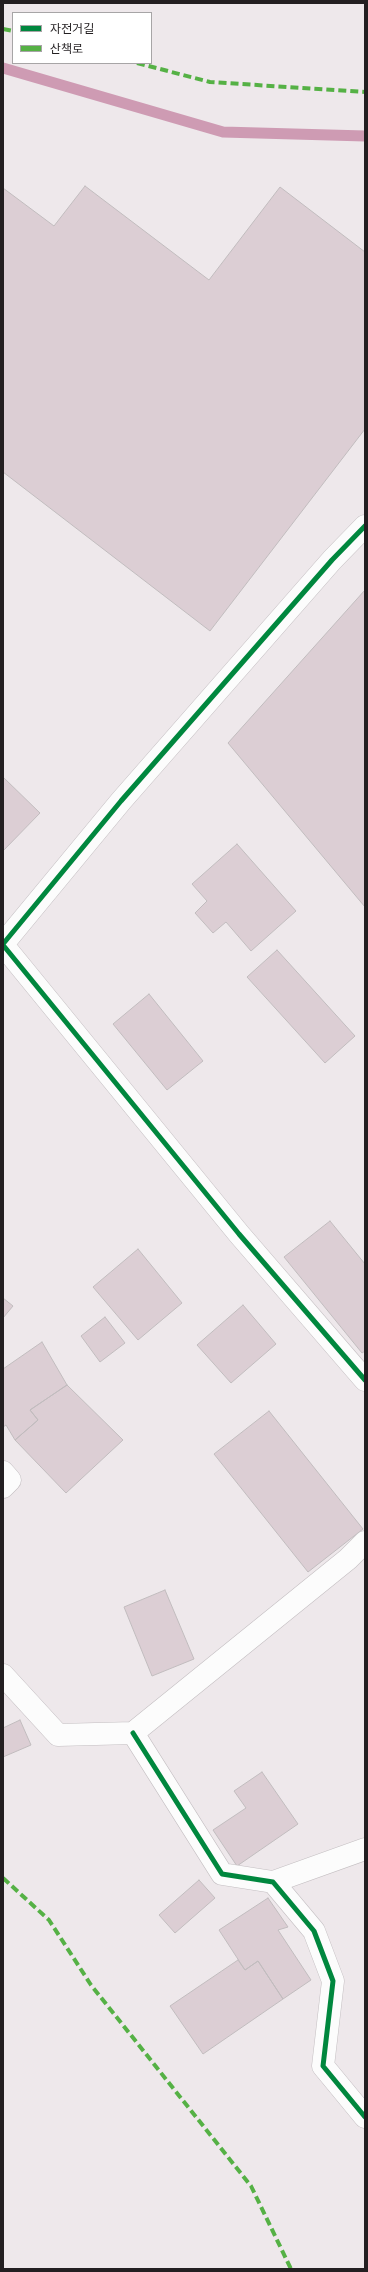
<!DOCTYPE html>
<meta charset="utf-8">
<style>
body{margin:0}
#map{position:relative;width:368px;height:2272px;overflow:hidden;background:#eee8eb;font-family:Literata,"Noto Sans KR",serif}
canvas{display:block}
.frame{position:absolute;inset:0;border:4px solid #231f21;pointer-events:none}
.legend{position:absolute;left:12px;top:12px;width:140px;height:52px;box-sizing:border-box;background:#fff;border:1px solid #a7a5a6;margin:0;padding:5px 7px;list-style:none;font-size:12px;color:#231f21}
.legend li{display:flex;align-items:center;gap:8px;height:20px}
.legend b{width:20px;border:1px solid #a7a5a6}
</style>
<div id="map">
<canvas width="368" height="2272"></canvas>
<div class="frame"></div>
<ul class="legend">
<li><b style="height:5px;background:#00873e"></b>자전거길</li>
<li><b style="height:5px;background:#55b145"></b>산책로</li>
</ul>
</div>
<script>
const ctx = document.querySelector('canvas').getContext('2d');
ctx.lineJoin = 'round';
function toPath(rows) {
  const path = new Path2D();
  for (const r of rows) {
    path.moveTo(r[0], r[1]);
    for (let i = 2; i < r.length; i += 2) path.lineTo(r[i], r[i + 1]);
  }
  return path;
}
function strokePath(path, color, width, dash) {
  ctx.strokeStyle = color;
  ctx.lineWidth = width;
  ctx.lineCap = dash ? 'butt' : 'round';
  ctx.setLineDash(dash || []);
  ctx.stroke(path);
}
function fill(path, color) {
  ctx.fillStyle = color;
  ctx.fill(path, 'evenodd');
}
const stream = toPath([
 [3,68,223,132,365,136]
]);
const building = toPath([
 [85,186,209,280,280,187,365,252,365,429,210,631,3,472,3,188,54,226,85,186],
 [365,590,365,907,228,743,365,590],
 [3,777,40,813,3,851,3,777],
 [237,844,296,911,251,951,226,922,213,933,195,913,207,901,192,884,237,844],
 [277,950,355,1036,325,1063,247,977,277,950],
 [149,994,203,1061,167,1090,113,1024,149,994],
 [330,1221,365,1264,365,1351,362,1353,284,1257,330,1221],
 [138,1249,182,1303,138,1340,93,1287,138,1249],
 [3,1298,13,1306,3,1318,3,1298],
 [243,1305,276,1344,231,1383,197,1345,243,1305],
 [105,1317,125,1343,100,1362,81,1336,105,1317],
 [42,1342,67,1385,30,1410,38,1420,15,1440,6,1425,3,1427,3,1369,42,1342],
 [67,1385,123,1440,66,1493,15,1440,38,1420,30,1410,67,1385],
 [269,1411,363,1529,308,1572,214,1454,269,1411],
 [165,1590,194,1659,152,1676,124,1607,165,1590],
 [20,1720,31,1745,3,1757,3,1728,20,1720],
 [262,1772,298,1824,237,1866,213,1830,246,1808,234,1791,262,1772],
 [199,1880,215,1898,175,1933,159,1915,199,1880],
 [268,1898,288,1927,278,1930,311,1980,283,1999,258,1961,245,1970,219,1930,268,1898],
 [238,1960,245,1970,258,1961,283,1999,203,2054,170,2006,238,1960]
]);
const minor = toPath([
 [3,944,121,801,332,560,365,526],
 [3,945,239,1234,365,1380],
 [3,1472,10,1480,3,1487],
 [3,1675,58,1735,133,1733,348,1559,365,1542],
 [133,1733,222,1874,273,1882,314,1931,333,1981,323,2066,365,2117],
 [273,1882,365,1849]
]);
const quiet = toPath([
 [3,29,13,31],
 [137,63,210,82,365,92],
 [3,1878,49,1920,91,1985,251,2186,291,2269]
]);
const cycleway = toPath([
 [3,944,121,801,332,560,365,526],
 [3,945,239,1234,365,1380],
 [133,1733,222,1874,273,1882,314,1931,333,1981,323,2066,365,2117]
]);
strokePath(stream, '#ce9bb3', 11);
fill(building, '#dcced4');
strokePath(building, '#c1bcbe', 1);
strokePath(minor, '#c3bec1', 23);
strokePath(minor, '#fcfcfc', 22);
strokePath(quiet, '#55b145', 4, [8, 4]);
strokePath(cycleway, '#00873e', 5);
</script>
